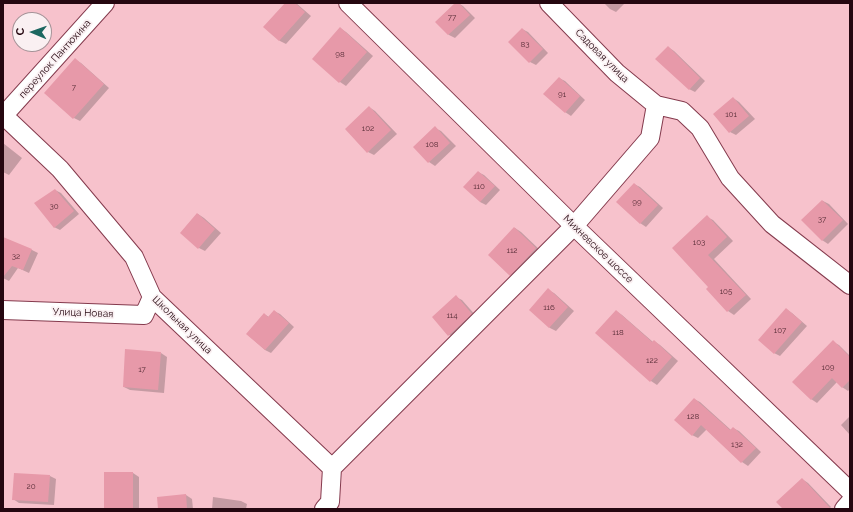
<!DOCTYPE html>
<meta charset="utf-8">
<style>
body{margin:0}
#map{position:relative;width:853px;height:512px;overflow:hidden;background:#f7c2cc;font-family:Raleway,sans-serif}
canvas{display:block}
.frame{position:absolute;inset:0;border:4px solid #250710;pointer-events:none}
.north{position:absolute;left:12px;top:12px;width:40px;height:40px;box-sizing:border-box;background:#faf0f2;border:1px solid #a59398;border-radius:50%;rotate:272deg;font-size:11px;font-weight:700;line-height:16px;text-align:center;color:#250710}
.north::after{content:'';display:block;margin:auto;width:14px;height:18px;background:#1c6760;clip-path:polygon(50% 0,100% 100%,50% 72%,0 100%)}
</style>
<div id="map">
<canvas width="853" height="512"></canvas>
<div class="frame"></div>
<div class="north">С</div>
</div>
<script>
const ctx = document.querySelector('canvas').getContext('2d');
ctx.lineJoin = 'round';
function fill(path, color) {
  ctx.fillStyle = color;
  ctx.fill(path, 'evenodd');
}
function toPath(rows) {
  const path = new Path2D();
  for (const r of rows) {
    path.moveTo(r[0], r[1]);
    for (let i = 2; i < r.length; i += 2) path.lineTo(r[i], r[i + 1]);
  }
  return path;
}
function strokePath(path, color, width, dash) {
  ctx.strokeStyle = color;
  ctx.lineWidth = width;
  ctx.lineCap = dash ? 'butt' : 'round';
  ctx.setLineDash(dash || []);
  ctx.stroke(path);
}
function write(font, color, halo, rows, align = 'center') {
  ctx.font = font + ' Raleway,sans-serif';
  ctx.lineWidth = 3.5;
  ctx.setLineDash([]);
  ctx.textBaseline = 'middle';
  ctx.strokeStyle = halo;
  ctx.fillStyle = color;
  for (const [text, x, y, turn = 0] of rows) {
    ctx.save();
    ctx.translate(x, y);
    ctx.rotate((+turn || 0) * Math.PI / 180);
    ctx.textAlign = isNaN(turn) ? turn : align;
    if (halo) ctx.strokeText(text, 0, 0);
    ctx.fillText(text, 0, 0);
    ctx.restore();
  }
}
const shadow = toPath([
 [286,3,296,3,311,16,286,44,280,41,265,27],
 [456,3,458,3,463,6,475,18,455,38,449,35,437,22],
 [604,3,625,3,616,12,610,9],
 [340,28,346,32,373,56,346,86,340,82,313,59],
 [522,29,528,32,548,53,536,65,530,62],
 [668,47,674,51,705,81,695,92,689,89],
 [76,60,81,63,109,88,80,121,74,118],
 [559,78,565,81,585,100,571,116,565,112],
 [733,98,739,102,755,119,736,135,730,132],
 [369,107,375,111,397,134,374,155,368,152],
 [435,128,441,131,456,146,435,166,429,162,415,147],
 [3,143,22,158,9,175,3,172],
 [478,172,484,175,500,190,486,205,480,202],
 [634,184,640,187,663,208,646,227,640,223],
 [55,190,61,193,79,214,60,230,54,227],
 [823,201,829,204,848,224,828,244,822,240],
 [198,214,204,218,221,233,205,251,199,248],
 [707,217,713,220,733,241,714,259,751,299,734,315,728,311,707,289,709,287,673,248],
 [515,228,521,232,541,251,516,278,510,275],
 [4,238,32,250,38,253,29,273,18,268,9,281,3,278,3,241],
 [548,290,554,293,574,311,556,331,550,328,530,310],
 [456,297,462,300,477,317,455,338,449,335,433,317],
 [786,309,792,313,807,326,780,356,774,353],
 [274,311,280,314,294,327,271,353,265,350,247,334,264,314,269,317],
 [616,311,622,315,653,342,654,341,660,345,678,361,657,385,651,381,597,333],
 [833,342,839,345,850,356,850,389,848,391,842,387,837,382,817,403,811,399],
 [161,353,167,357,164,393,130,390,124,387],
 [694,399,700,402,731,430,733,428,739,431,761,452,748,466,742,462,707,429,698,438,692,435],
 [850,416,850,435,841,425],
 [133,473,139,477,139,509,105,509],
 [50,476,56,479,54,505,19,503,13,499],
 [802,479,808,483,831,507,829,509,784,509],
 [186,495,192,499,193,509,159,509],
 [213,497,241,501,247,504,246,509,212,509]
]);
const building = toPath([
 [285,3,295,3,305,12,279,41,263,27],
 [455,3,459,3,470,15,448,35,435,22],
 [340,27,367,52,339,83,312,59],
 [522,28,543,49,529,63,508,42],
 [668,46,700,78,689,90,655,59],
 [75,58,104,84,73,119,44,93],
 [559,77,580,96,565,113,543,94],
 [733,97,749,116,729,133,713,114],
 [369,106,391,130,367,153,345,129],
 [435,126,450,143,428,163,413,147],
 [478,171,495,186,480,202,463,187],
 [634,183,658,205,640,224,616,202],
 [55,189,74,211,54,228,34,203],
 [822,200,843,220,822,241,801,220],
 [197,213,215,229,198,249,180,233],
 [707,215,727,237,708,255,746,295,727,312,706,289,708,287,672,248],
 [514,227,536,248,510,276,488,255],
 [3,237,32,249,23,270,12,266,3,277],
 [548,288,568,307,549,328,529,310],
 [456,295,472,314,448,336,432,317],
 [786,308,802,322,774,354,758,340],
 [274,310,289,323,265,350,246,334,264,313,268,317],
 [616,310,652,342,654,340,672,357,650,382,595,333],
 [833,340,850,357,850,380,842,388,832,378,811,400,792,382],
 [125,349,161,352,158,390,123,387],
 [694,398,730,430,733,427,756,448,741,463,701,425,692,436,674,420],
 [104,472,133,472,133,509,104,509],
 [14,473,50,475,48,502,12,500],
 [802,478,831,509,783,509,776,502],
 [186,494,187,509,158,509,157,497]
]);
const minor = toPath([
 [348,3,574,226,850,491],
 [549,3,617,73,656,105,682,111,700,128,730,178,772,224,850,285],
 [3,115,60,169,134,257,152,297,332,468],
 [4,115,105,3],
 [3,310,144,315,152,297],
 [332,468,574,226,650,138,656,105],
 [324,509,330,502,332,468],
 [844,509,850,502]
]);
const numberNames = [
 ["77",452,18],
 ["83",525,45],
 ["98",340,55],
 ["7",74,88],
 ["91",562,95],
 ["101",731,115],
 ["102",368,129],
 ["108",432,145],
 ["110",479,187],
 ["99",637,203],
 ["30",54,207],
 ["37",822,220],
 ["103",699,243],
 ["112",512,251],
 ["32",16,257],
 ["105",726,292],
 ["116",549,308],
 ["114",452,316],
 ["107",780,331],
 ["118",618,333],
 ["122",652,361],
 ["109",828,368],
 ["17",142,370],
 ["128",693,417],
 ["132",737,445],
 ["20",31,487]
];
const streetNames = [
 ["Садовая улица",602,56,45],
 ["переулок Пантюхина",55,59,-48],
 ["Михневское шоссе",598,249,44],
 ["Улица Новая",83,313,2],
 ["Школьная улица",182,325,44]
];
fill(shadow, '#0003');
fill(building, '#e799a9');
strokePath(minor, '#843a4d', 20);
strokePath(minor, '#fff', 18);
write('8px', '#562c36', null, numberNames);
write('10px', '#250710', '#faf0f2', streetNames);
</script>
